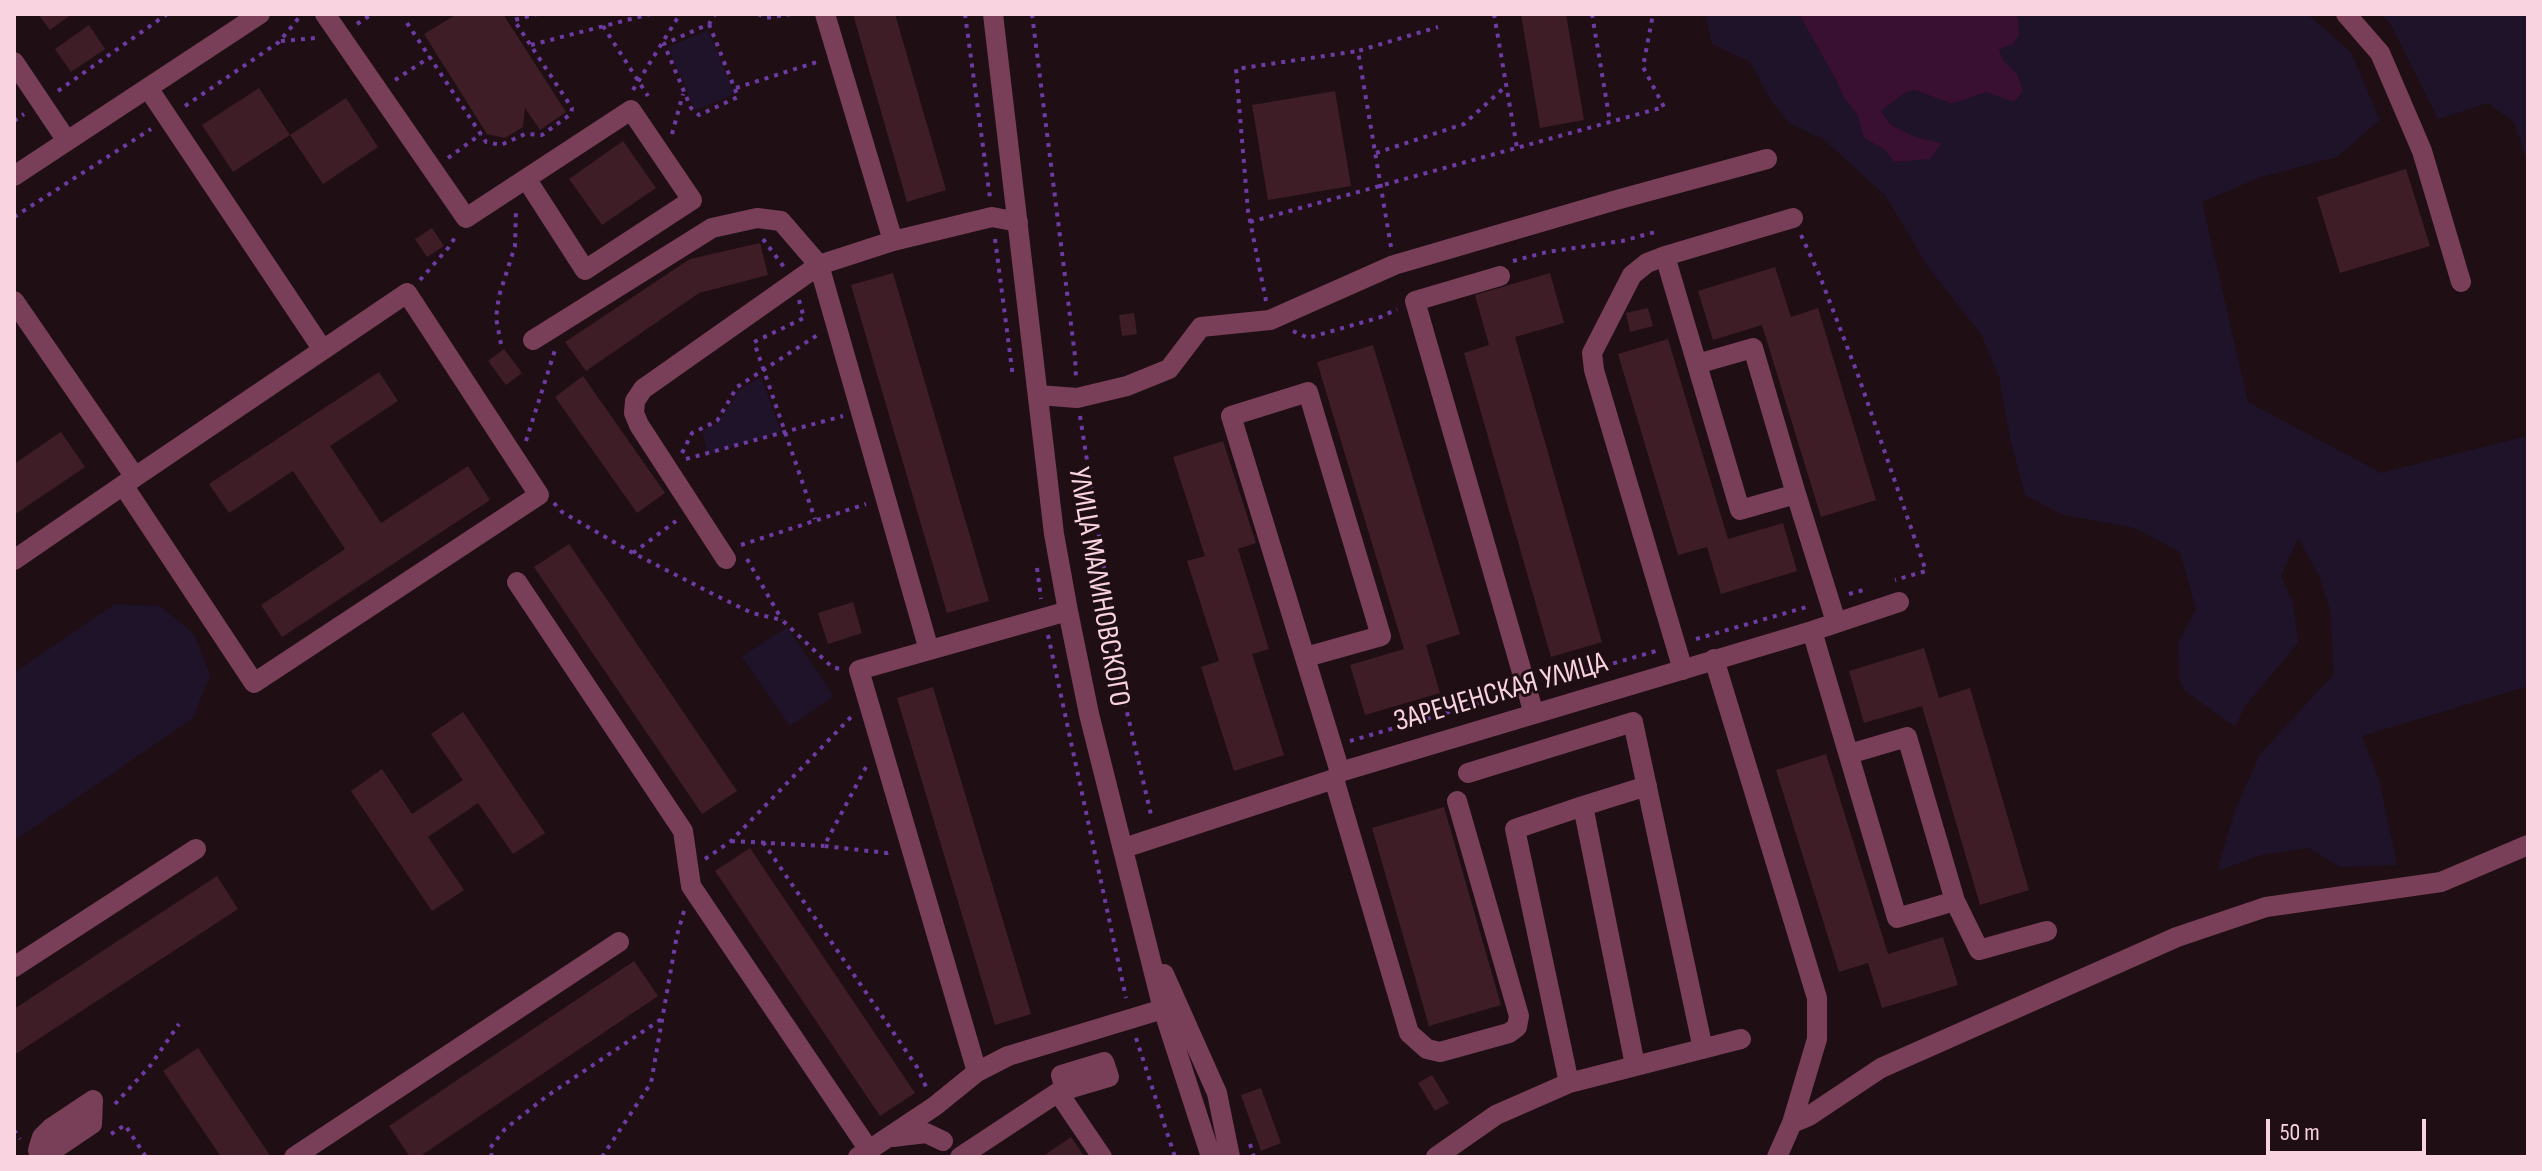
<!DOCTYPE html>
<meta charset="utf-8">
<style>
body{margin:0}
#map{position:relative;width:2542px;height:1171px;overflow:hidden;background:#1f0f14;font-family:"Sofia Sans Condensed",sans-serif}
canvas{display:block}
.frame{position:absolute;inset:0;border:16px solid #fad3e0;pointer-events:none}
.scale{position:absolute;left:2266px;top:1119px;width:160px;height:36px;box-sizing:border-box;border:4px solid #fad3e0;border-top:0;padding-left:10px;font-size:24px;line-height:28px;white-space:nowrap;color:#fad3e0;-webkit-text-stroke:6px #1f0f14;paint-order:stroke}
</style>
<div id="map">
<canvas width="2542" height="1171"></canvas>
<div class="frame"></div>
<div class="scale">50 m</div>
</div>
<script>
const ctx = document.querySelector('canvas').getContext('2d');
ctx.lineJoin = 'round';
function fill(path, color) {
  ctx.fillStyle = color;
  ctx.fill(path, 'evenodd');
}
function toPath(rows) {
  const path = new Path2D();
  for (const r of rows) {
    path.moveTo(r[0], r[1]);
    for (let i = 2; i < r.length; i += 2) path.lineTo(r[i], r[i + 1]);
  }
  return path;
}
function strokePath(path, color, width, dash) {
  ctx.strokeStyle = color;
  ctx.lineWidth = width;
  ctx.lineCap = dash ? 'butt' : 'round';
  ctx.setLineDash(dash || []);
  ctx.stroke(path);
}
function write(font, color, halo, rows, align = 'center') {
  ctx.font = font + ' "Sofia Sans Condensed",sans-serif';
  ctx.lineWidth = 6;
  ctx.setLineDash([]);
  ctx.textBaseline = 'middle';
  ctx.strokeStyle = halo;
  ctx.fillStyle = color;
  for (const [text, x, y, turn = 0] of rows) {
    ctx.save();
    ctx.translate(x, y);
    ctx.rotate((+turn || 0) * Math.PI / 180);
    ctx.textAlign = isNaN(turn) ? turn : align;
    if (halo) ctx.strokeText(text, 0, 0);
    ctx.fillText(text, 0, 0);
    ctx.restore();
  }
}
const green = toPath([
 [1705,14,1799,14,1836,80,1844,98,1857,114,1864,138,1885,150,1941,143,1915,137,1890,124,1881,111,1906,92,1915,90,1952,104,1987,92,2017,74,2003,60,1999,48,2018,19,2012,14,2307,14,2351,52,2380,120,2337,157,2261,177,2202,202,2248,402,2381,473,2528,436,2528,686,2362,736,2380,783,2397,865,2341,867,2309,848,2261,855,2217,871,2235,810,2260,754,2334,674,2330,610,2319,575,2298,538,2281,576,2293,603,2298,643,2245,706,2235,727,2184,690,2179,678,2178,643,2196,609,2180,552,2135,528,2063,515,2025,495,2010,438,1999,377,1981,334,1928,267,1885,195,1823,139,1790,124,1771,101,1750,62,1712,44],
 [2379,14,2528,14,2528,164,2514,122,2488,103,2438,119,2390,23],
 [708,30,735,94,695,110,668,47],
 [761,377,781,432,708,454,702,431,720,421,739,390],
 [115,604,160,606,194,634,210,675,193,718,14,841,14,673],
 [787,627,834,696,790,726,742,657]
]);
const water = toPath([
 [1799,14,2012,14,2018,18,2019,35,2013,44,1999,49,2003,60,2017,74,2023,91,2014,102,1987,92,1952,104,1915,90,1906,92,1881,111,1890,124,1915,137,1942,143,1930,159,1894,162,1885,150,1864,138,1857,114,1844,98,1836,80]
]);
const building = toPath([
 [38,14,72,14,50,30],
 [457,14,503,14,566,112,540,130,525,108,523,127,505,138,487,134,424,34],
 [853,14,895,14,946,190,907,202],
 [1521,14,1566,14,1584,120,1540,128],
 [89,25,105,49,71,72,55,49],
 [259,88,290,135,233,172,202,125],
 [1335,91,1351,186,1268,200,1252,105],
 [346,98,378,147,323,184,290,135],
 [623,141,656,188,602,225,569,179],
 [2406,169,2430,246,2340,273,2317,197],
 [432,228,444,246,427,257,415,239],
 [760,243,768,275,699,293,586,371,565,342,690,259],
 [1775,267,1791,317,1818,308,1876,500,1821,517,1762,325,1713,340,1698,291],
 [893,273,989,601,947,613,851,285],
 [1550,273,1564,323,1515,337,1602,642,1551,657,1464,353,1489,345,1475,295],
 [1648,308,1653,326,1630,332,1626,313],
 [1134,313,1137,334,1122,336,1119,315],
 [1668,339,1728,539,1783,523,1797,571,1721,594,1707,547,1678,555,1618,354],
 [1373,345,1460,634,1426,645,1440,693,1365,715,1350,665,1404,649,1317,362],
 [504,349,522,373,506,385,488,361],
 [379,372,398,401,330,446,381,523,468,466,490,500,282,637,261,605,345,549,293,471,229,513,209,484],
 [583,376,665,493,637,513,555,397],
 [61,432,85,467,14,515,14,464],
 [1223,441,1256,543,1238,549,1269,649,1252,654,1284,755,1234,771,1201,667,1219,661,1187,561,1205,556,1173,457],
 [569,544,737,791,702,814,534,567],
 [853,602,862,633,828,644,818,613],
 [1924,648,1939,698,1970,688,2029,890,1980,905,1922,706,1864,723,1849,671],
 [933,687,1031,1014,995,1025,897,698],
 [463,712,545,833,513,854,478,803,428,837,464,890,432,911,351,791,382,769,412,814,463,780,431,734],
 [1826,754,1888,954,1943,937,1958,985,1882,1008,1868,963,1839,972,1776,770],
 [1444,807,1501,1005,1429,1026,1372,828],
 [750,848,915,1093,880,1116,715,871],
 [217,876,238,909,14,1055,14,1009],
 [634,961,658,996,419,1157,410,1157,389,1126],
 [198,1048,271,1157,221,1157,163,1071],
 [1432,1075,1449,1103,1435,1111,1418,1083],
 [1261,1088,1281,1143,1261,1151,1241,1095],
 [1071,1137,1085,1157,1042,1157]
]);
const path = toPath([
 [758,14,766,18,791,14],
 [965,14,990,198],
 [1032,14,1075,356,1076,379],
 [1494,14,1517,148],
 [1592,14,1610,122],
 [407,23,486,142,501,145,525,134,542,135,571,114,572,108,514,20,537,14],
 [357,24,372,14],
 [709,24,738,97,699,115,691,108,664,44,709,24,715,14],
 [603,26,648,96],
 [281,41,316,38],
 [531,45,650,14],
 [395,80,430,57],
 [736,88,820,61],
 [633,90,680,14],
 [58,91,167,14],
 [185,106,279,42,302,14],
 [14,121,24,114],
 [672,134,683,94],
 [1376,153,1464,124,1506,86],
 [448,158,481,134],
 [14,217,151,129],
 [1250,222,1664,107,1643,67,1653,14],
 [1801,235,1819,274,1858,375,1926,571,1895,580],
 [763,239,784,267],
 [995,239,1013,377],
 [1391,247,1358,51,1438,27],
 [1513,261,1547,252,1622,241,1659,231],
 [420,280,449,247,457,234],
 [799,300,804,318,754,342,815,519],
 [1266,301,1248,211,1236,69,1358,51],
 [1293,331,1308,338,1381,317,1397,309],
 [501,344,496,318,499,296,515,246,516,210],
 [1080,416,1126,708,1152,819],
 [526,441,555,350],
 [682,453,692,433,717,421,737,387,819,334],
 [686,459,843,416],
 [554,503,562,512,633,553,717,596,752,613,782,620,832,667,840,669],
 [741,545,866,504],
 [633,553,676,521],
 [747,559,782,620],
 [1037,568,1041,599],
 [1849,594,1867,589],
 [1048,635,1126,998],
 [1696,639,1810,606],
 [1546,683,1656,651],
 [1350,741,1507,695],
 [866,767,824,846,887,853,893,851],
 [731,841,824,846],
 [763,842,917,1067,927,1089],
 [705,859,731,841,853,715],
 [1136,1038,1175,1157],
 [115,1104,150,1066,179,1024],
 [14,1130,20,1139],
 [111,1134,125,1125,146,1157],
 [1250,1144,1254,1157],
 [492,1157,490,1148,505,1129,547,1096,663,1018],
 [602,1157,651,1083,677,935,684,911]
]);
const minor = toPath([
 [325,14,466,218,631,110,692,200,585,270,527,180],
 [825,14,893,241],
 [993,14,1054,534,1068,611,1089,714,1163,1009,1211,1157],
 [2346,14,2380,53,2422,151,2461,282],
 [14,62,67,141],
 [148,88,323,350],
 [14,176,260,14],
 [1665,256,1793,218],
 [1500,276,1415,301,1534,714],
 [14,301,135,477,14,560],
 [533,340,712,228,757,218,781,221,819,265,929,650],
 [1697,364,1753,348,1796,494],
 [1038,395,1077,398,1127,386,1169,369,1201,327,1270,320,1394,265,1620,199,1767,159],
 [123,485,254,683,539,495,407,293,135,477],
 [726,559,639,425,634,413,635,401,643,389,819,265,893,241,992,217,1018,222],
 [517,582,683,831,691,886,869,1150,858,1157],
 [1812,631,1897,918,1955,901,1979,950,2047,931],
 [1306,657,1381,636,1308,392,1231,416,1340,772],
 [1714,659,1817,998,1817,1039,1792,1123,1777,1157],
 [1683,670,1594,370,1592,353,1632,275,1647,263,1665,256,1740,510,1796,494,1836,622],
 [1849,754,1907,737,1955,901],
 [1468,773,1633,722,1703,1049],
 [1334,779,1409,1033,1427,1049,1440,1052,1509,1033,1517,1027,1519,1016,1457,801],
 [1583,806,1647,786],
 [1124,848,1334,779,1340,772,1812,631,1899,602],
 [14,967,196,849],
 [1164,974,1217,1093,1230,1157],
 [977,1072,859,670,1068,611],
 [1569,1083,1515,829,1583,806,1635,1065],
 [1065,1090,1109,1077,1104,1062,1061,1075,1065,1090,1060,1091,1064,1101,1102,1157],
 [1792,1123,1809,1116,1881,1068,2177,937,2266,907,2441,882,2528,845],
 [893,1137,926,1133,943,1141],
 [869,1150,935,1106,977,1072,1008,1056,1163,1009],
 [40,1157,38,1150,42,1137,51,1128,93,1100],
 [43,1157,92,1124,93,1100],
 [294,1157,619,942],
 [960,1157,1060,1091],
 [1436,1157,1496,1115,1569,1083,1741,1039]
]);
const streetNames = [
 ["УЛИЦА МАЛИНОВСКОГО",1098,587,80],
 ["ЗАРЕЧЕНСКАЯ УЛИЦА",1501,693,-16]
];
fill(green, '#1e1329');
fill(water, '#390f32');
fill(building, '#3e1d26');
strokePath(path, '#6e3ba5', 4, [4, 6]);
strokePath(minor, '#793f58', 20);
write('30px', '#fad3e0', '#1f0f14', streetNames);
</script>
